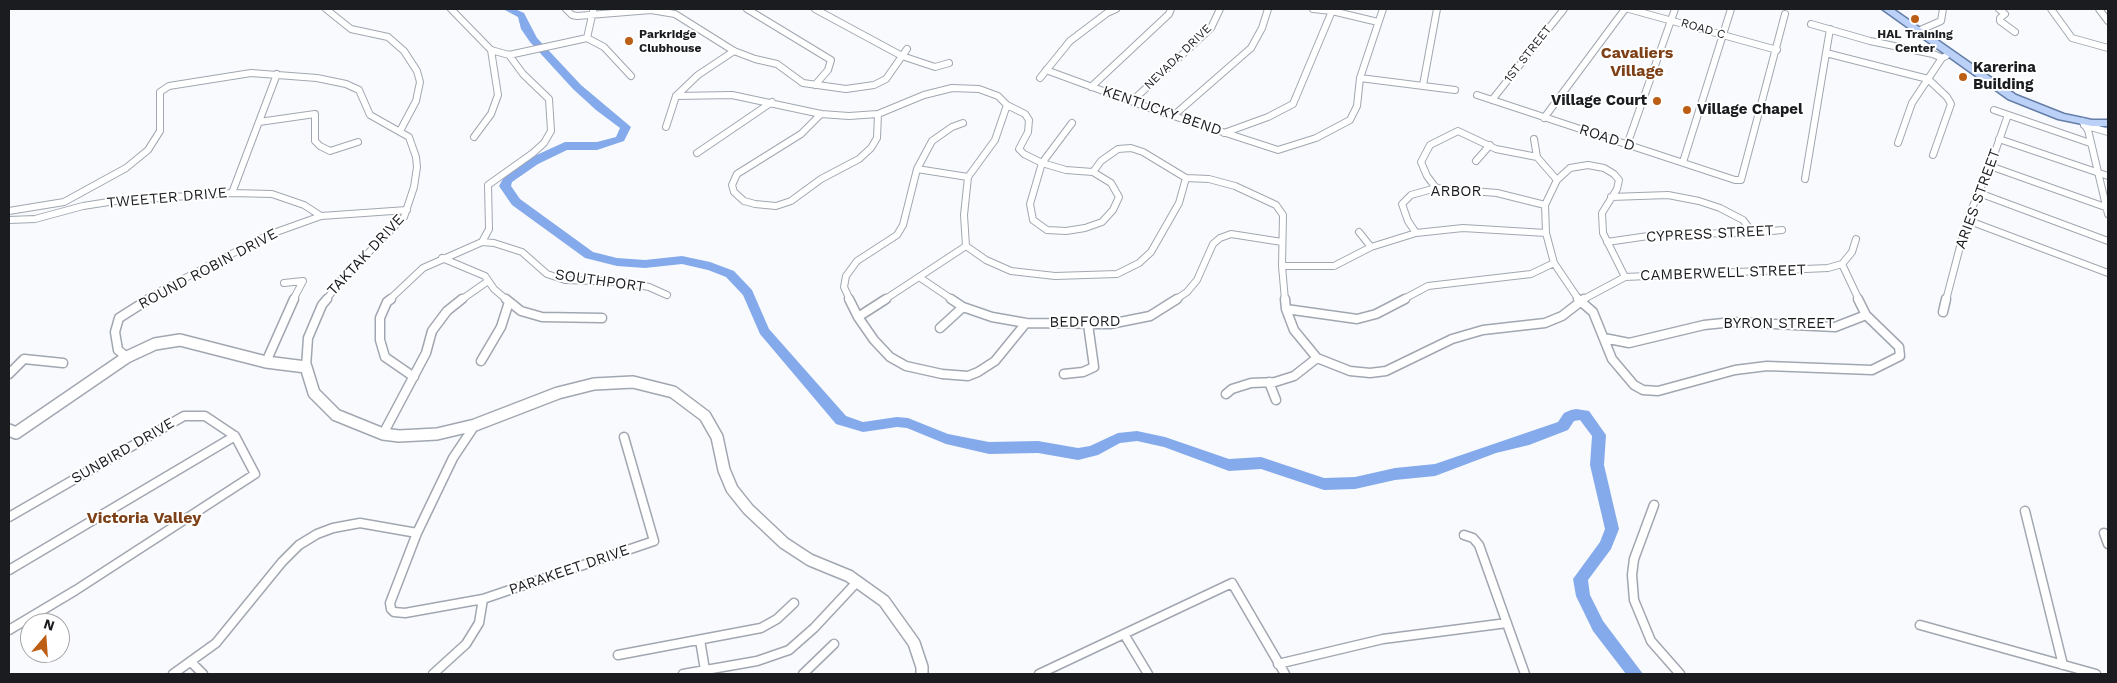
<!DOCTYPE html>
<style>
body{margin:0}
#map{position:relative;width:2117px;height:683px;overflow:hidden;background:#f8fafe;font-family:"Work Sans",sans-serif}
canvas{display:block}
.frame{position:absolute;inset:0;border:10px solid #1a1c20;pointer-events:none}
.north{position:absolute;left:20px;top:613px;width:50px;height:50px;box-sizing:border-box;background:#fff;border:1px solid #a3a4a6;border-radius:50%;rotate:18deg;font-size:14px;font-weight:700;line-height:20px;text-align:center;color:#1a1c20}
.north::after{content:'';display:block;margin:auto;width:18px;height:22px;background:#bc5e14;clip-path:polygon(50% 0,100% 100%,50% 72%,0 100%)}
</style>
<div id="map">
<canvas width="2117" height="683"></canvas>
<div class="frame"></div>
<div class="north">N</div>
</div>
<script>
const ctx = document.querySelector('canvas').getContext('2d');
ctx.lineJoin = 'round';
function toPath(rows) {
  const path = new Path2D();
  for (const r of rows) {
    path.moveTo(r[0], r[1]);
    for (let i = 2; i < r.length; i += 2) path.lineTo(r[i], r[i + 1]);
  }
  return path;
}
function fill(path, color) {
  ctx.fillStyle = color;
  ctx.fill(path, 'evenodd');
}
function strokePath(path, color, width, dash) {
  ctx.strokeStyle = color;
  ctx.lineWidth = width;
  ctx.lineCap = dash ? 'butt' : 'round';
  ctx.setLineDash(dash || []);
  ctx.stroke(path);
}
function write(font, color, halo, rows, align = 'center') {
  ctx.font = font + ' "Work Sans",sans-serif';
  ctx.lineWidth = 4;
  ctx.setLineDash([]);
  ctx.textBaseline = 'middle';
  ctx.strokeStyle = halo;
  ctx.fillStyle = color;
  for (const [text, x, y, turn = 0] of rows) {
    ctx.save();
    ctx.translate(x, y);
    ctx.rotate((+turn || 0) * Math.PI / 180);
    ctx.textAlign = isNaN(turn) ? turn : align;
    if (halo) ctx.strokeText(text, 0, 0);
    ctx.fillText(text, 0, 0);
    ctx.restore();
  }
}
const river = toPath([
 [503,9,515,9,524,13,537,38,581,85,631,127,624,141,597,150,567,150,538,164,512,182,511,186,520,199,593,252,617,258,645,260,682,256,710,262,734,271,752,290,769,329,846,416,863,422,897,417,908,418,948,434,989,442,1038,441,1078,448,1090,446,1118,433,1137,431,1165,437,1229,459,1261,457,1324,478,1355,477,1395,468,1435,464,1558,422,1564,413,1571,410,1576,409,1589,411,1606,435,1604,465,1619,529,1611,549,1588,580,1590,595,1603,621,1643,674,1626,674,1593,631,1576,596,1573,579,1600,542,1605,529,1590,465,1592,436,1580,420,1574,421,1568,430,1529,445,1496,453,1435,476,1395,480,1355,489,1324,490,1261,469,1229,471,1164,447,1137,441,1120,443,1098,455,1078,460,1038,453,989,454,946,444,907,428,897,427,863,432,836,424,760,334,743,295,726,277,708,270,682,264,645,268,617,266,585,258,512,205,499,186,504,177,530,158,565,142,597,142,616,137,620,128,596,110,573,89,530,42,521,29,518,17,503,9]
]);
const minorFar1 = toPath([
 [326,9,351,29,388,37,404,51,417,71,420,82,416,101,400,131],
 [451,9,491,50,509,55,587,38],
 [566,9,572,15,577,16,651,10,675,14,734,51,755,59,777,64,803,83,846,89,874,85,886,79,907,49],
 [747,9,831,60,828,70,815,85],
 [815,9,902,56,935,67,949,63],
 [1313,9,1332,11,1378,22],
 [1629,9,1777,50],
 [1999,9,2005,14,2000,18,2000,21,2015,32],
 [2051,9,2072,38,2108,48],
 [2099,9,2108,21],
 [1811,24,1870,41,1933,54,1942,58],
 [1918,31,1941,21,1943,9],
 [587,38,604,47,631,76],
 [587,38,593,11],
 [1826,53,1928,79,1947,97,1951,104,1933,155],
 [1046,70,1155,110,1278,150,1316,138,1350,120,1357,106,1360,78,1383,9],
 [1040,78,1070,41,1107,13,1116,9],
 [1360,78,1455,90],
 [1423,85,1437,9],
 [1091,87,1169,14,1171,9],
 [1477,95,1735,180,1741,180,1785,14],
 [676,96,732,95,821,114,849,116,878,114,924,95,952,88,979,89,998,96,1007,105,1025,114,1029,120,1028,132,1019,149,1024,154,1042,163],
 [1492,100,1564,9],
 [1132,101,1211,28,1220,9],
 [1007,105,995,140,968,177,964,215,966,246,986,260,1011,271,1055,276,1117,274,1139,263,1151,252,1179,203,1186,178],
 [1994,110,2090,143],
 [821,114,801,134,737,174,732,185,734,192,744,201,755,204,776,206,791,201,821,179,859,159,871,148,877,138,878,114],
 [1173,116,1251,48,1262,28,1268,9],
 [1544,118,1625,9],
 [2082,121,2088,130,2108,214],
 [259,122,315,114,315,141,320,146,330,151,358,142],
 [2084,125,2108,132],
 [666,127,676,96,698,75,734,51],
 [1224,133,1268,117,1293,104,1332,11],
 [474,137,491,114,498,95,491,50],
 [1534,139,1537,157,1557,180],
 [1999,139,2108,176],
 [1898,143,1912,103,1942,58,1946,56],
 [1627,145,1675,9],
 [697,153,772,102],
 [1476,161,1490,145],
 [1683,162,1731,9],
 [1042,163,1066,170,1093,172,1111,183,1119,197,1113,210,1102,222,1085,228,1066,231,1047,230,1033,220,1030,204,1042,163],
 [1042,163,1072,123],
 [1990,166,2108,208],
 [917,169,968,177],
 [1093,172,1101,161,1118,149,1131,148,1143,152,1186,178,1209,179,1235,186,1276,205,1283,215,1282,266,1285,300],
 [1805,179,1830,29],
 [1436,188,1427,176,1421,162,1430,145,1458,131,1496,149,1537,157],
 [232,193,277,74],
 [1979,193,2108,241],
 [1611,197,1668,195,1699,201,1720,208,1743,220,1753,233],
 [9,211,64,202,126,168,148,150,160,131,160,92,169,86,251,73,317,78,346,84,359,90,370,115,409,137,416,157,417,167,414,187,404,217,341,280,326,300],
 [9,220,35,219,83,206,115,201,232,193,272,194,304,205,321,216],
 [1967,220,2108,273],
 [1359,232,1371,247],
 [1416,233,1408,221,1402,204,1411,195,1436,188,1497,193,1545,205],
 [482,242,494,243,522,252,547,274,565,280,623,282,649,287,667,295],
 [1607,242,1662,234,1753,233,1782,230],
 [442,258,485,276,494,289,507,300],
 [1842,264,1859,300],
 [1282,266,1334,266,1371,247,1416,233,1463,228,1546,233],
 [919,277,953,300],
 [284,283,303,281,293,300],
 [147,300,162,290,268,235,321,216,407,210],
 [389,300,423,268,482,242,489,229,488,185,533,153,544,143,551,131,549,99,523,74,509,55],
 [461,300,488,281],
 [850,300,844,287,846,276,857,261,897,235,903,225,917,169,932,141,952,127,963,123],
 [884,300,966,246],
 [1175,300,1187,292,1197,280,1213,244,1220,238,1231,234,1282,242],
 [1402,300,1428,286,1531,274,1554,263],
 [1579,300,1554,263,1546,233,1545,205,1557,180,1570,168,1588,165,1604,168,1614,174,1619,180,1617,189,1602,213,1603,233,1625,277],
 [1582,300,1625,277,1828,268,1842,264,1852,252,1856,239],
 [1946,300,1967,220,1990,166,2008,115]
]);
const minor = toPath([
 [391,299,387,302,380,318,380,340,385,357,414,377],
 [506,299,521,311,542,317,602,318],
 [849,299,858,317,874,340,890,357,906,366,942,374,968,376,978,372,995,361,1026,323],
 [951,299,963,307,992,317,1026,323,1110,324,1150,316,1177,299],
 [1285,299,1286,309,1294,330,1317,358,1350,371,1370,373,1386,371,1452,339,1483,330,1545,323,1562,316,1584,299],
 [1578,299,1593,312,1612,359,1634,385,1643,390,1658,391,1735,370,1767,366,1872,370,1900,356,1899,347,1866,315,1858,299],
 [1286,309,1357,319,1376,314,1405,299],
 [1943,312,1946,299],
 [858,317,886,299],
 [940,328,963,307],
 [1604,338,1629,343,1704,325,1733,322,1835,327,1866,315],
 [127,357,118,350,115,332,119,318,149,299],
 [481,361,501,327,509,302],
 [266,362,294,299],
 [306,367,308,338,322,305,327,299],
 [9,374,24,359,63,363],
 [1064,374,1083,372,1094,367,1088,324],
 [1269,382,1276,400],
 [1226,394,1232,389,1251,383,1275,382,1294,376,1317,358],
 [475,425,453,458,417,533,390,603,391,609,394,612,405,613,483,599,654,541,624,437],
 [383,434,426,353,432,331,447,311,462,299],
 [1654,505,1634,559,1632,575,1634,600,1651,641,1680,674],
 [2025,511,2063,665],
 [9,517,184,416,205,416,235,436,255,474,76,590,9,630],
 [2104,533,2108,544],
 [1464,535,1473,538,1479,545,1525,674],
 [9,570,235,436],
 [1920,625,2096,674],
 [1124,634,1148,674],
 [700,640,705,670],
 [618,655,761,628,777,619,794,603],
 [191,662,203,674],
 [1278,664,1383,639,1507,623],
 [173,674,216,643,282,562,299,545,317,534,333,528,360,523,417,533],
 [433,674,466,644,479,623,483,599],
 [683,674,757,661,789,650,814,628,857,582],
 [803,674,834,644],
 [1039,674,1232,583,1285,674]
]);
const tertiary = toPath([
 [9,430,16,433,127,357,155,344,180,340,266,362,306,367,314,393,336,415,383,434,399,436,437,434,475,425,558,393,594,384,633,382,673,392,705,416,717,437,724,470,732,489,748,509,784,543,810,560,849,576,884,601,914,643,922,667,922,674]
]);
const primary = toPath([
 [1882,9,1893,9,2016,95,2064,114,2092,120,2108,120,2108,126,2092,126,2058,119,2008,99,1882,9]
]);
const markers = [
 [1915,19,5,"#bc5e14"],
 [629,41,5,"#bc5e14"],
 [1963,77,5,"#bc5e14"],
 [1657,101,5,"#bc5e14"],
 [1687,110,5,"#bc5e14"]
];
const farStreetnames = [
 ["ROAD C",1703,29,16],
 ["1ST STREET",1528,54,-52],
 ["NEVADA DRIVE",1178,57,-44]
];
const farPoinames = [
 ["Parkridge",639,34],
 ["Clubhouse",639,48],
 ["HAL Training",1915,34,"center"],
 ["Center",1915,48,"center"]
];
const poiNames = [
 ["Karerina",1973,68],
 ["Building",1973,85],
 ["Village Court",1647,101,"right"],
 ["Village Chapel",1697,110]
];
const streetNames = [
 ["KENTUCKY BEND",1162,111,19],
 ["ROAD D",1607,138,18],
 ["ARBOR",1456,192],
 ["TWEETER DRIVE",167,198,-5],
 ["ARIES STREET",1978,199,-70],
 ["CYPRESS STREET",1710,234,-3],
 ["TAKTAK DRIVE",366,255,-47],
 ["ROUND ROBIN DRIVE",208,269,-28],
 ["CAMBERWELL STREET",1723,273,-2],
 ["SOUTHPORT",600,281,8],
 ["BEDFORD",1085,322,-1],
 ["BYRON STREET",1779,324],
 ["SUNBIRD DRIVE",123,451,-30],
 ["PARAKEET DRIVE",569,570,-19]
];
const neighbourhoodNames = [
 ["Cavaliers",1637,53],
 ["Village",1637,71],
 ["Victoria Valley",144,518]
];
fill(river, '#85aaeb');
strokePath(minorFar1, '#a1a7b1', 8);
strokePath(minor, '#a1a7b1', 11);
strokePath(tertiary, '#a1a7b1', 14);
strokePath(primary, '#657ea8', 3);
strokePath(minorFar1, '#fff', 6);
strokePath(minor, '#fff', 8);
strokePath(tertiary, '#fff', 11);
fill(primary, '#bbd1f7');
for (const [x, y, r, color] of markers) {
  const dot = new Path2D();
  dot.arc(x, y, r, 0, 2 * Math.PI);
  ctx.fillStyle = color;
  ctx.fill(dot);
  strokePath(dot, '#fff', 2);
}
write('12px', '#1a1c20', '#fff', farStreetnames);
write('bold 12px', '#1a1c20', '#fff', farPoinames, 'left');
write('bold 15px', '#1a1c20', '#fff', poiNames, 'left');
write('15px', '#1a1c20', '#fff', streetNames);
write('bold 16px', '#7e4117', '#fff', neighbourhoodNames);
</script>
